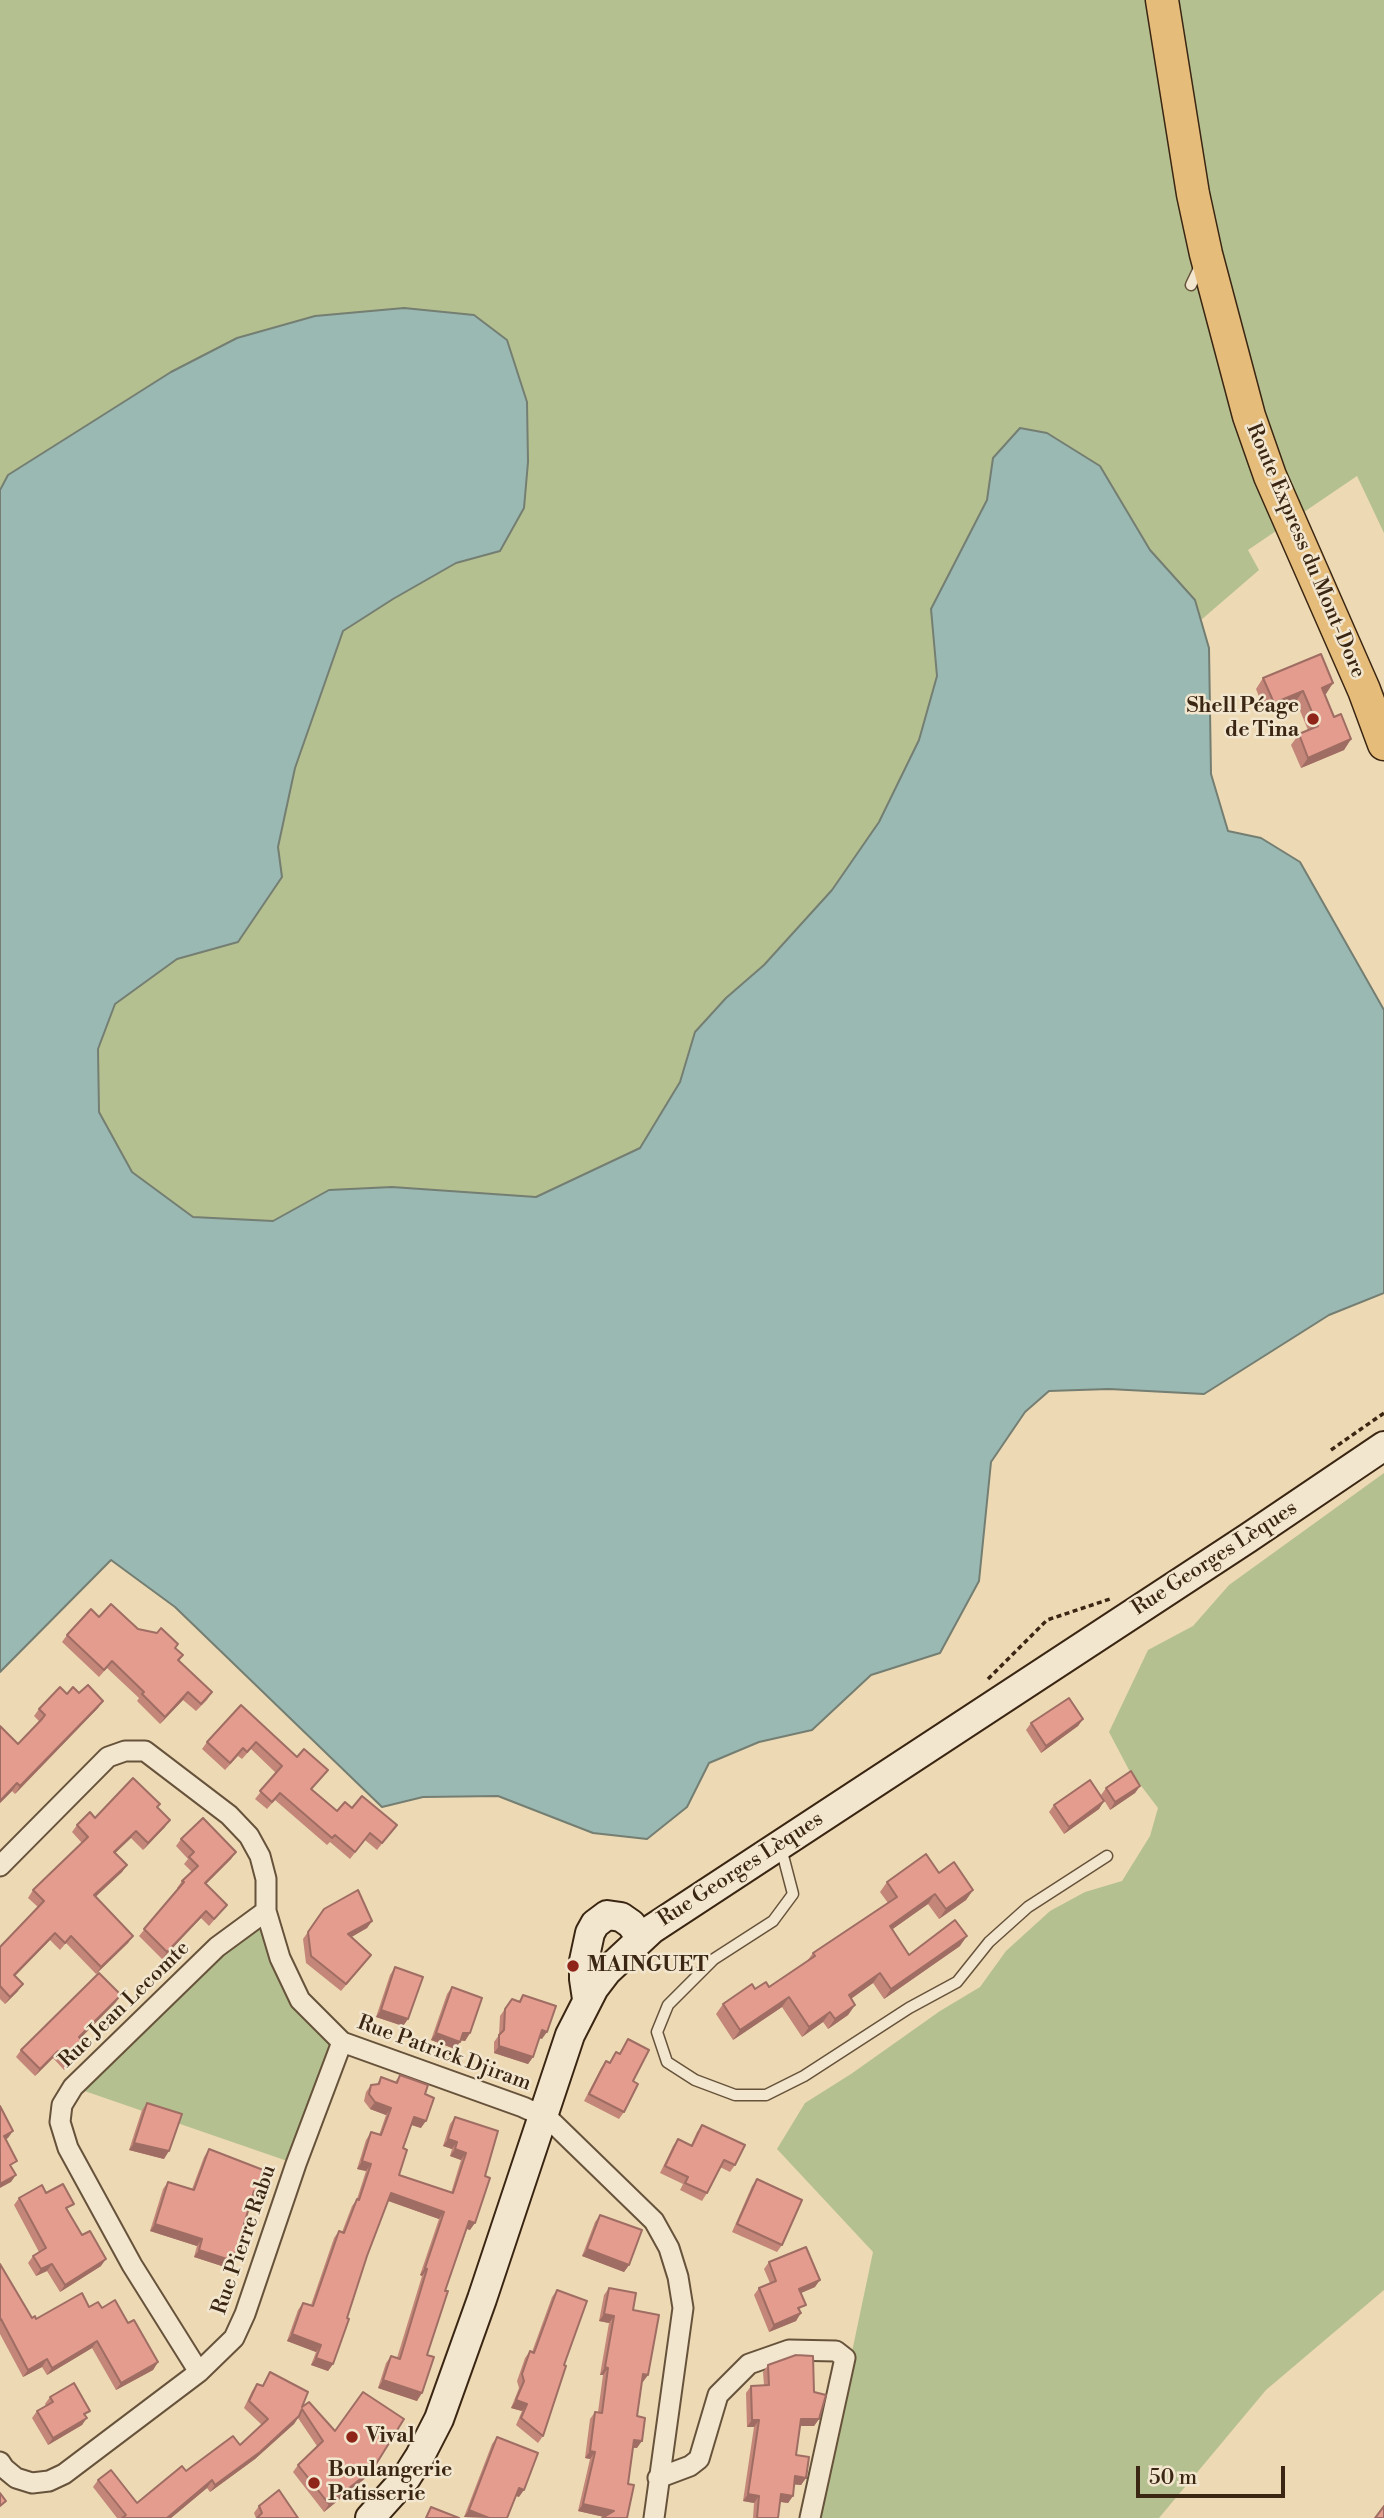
<!DOCTYPE html>
<meta charset="utf-8">
<style>
body{margin:0}
#map{position:relative;width:1384px;height:2518px;overflow:hidden;background:#edd9b4;font-family:"Libre Bodoni",serif}
canvas{display:block}
.scale{position:absolute;left:1136px;top:2466px;width:149px;height:32px;box-sizing:border-box;border:4px solid #3a2613;border-top:0;padding-left:9px;font-size:21px;line-height:24px;white-space:nowrap;color:#3a2613;-webkit-text-stroke:5px #f3e6ce;paint-order:stroke}
</style>
<div id="map">
<canvas width="1384" height="2518"></canvas>
<div class="scale">50 m</div>
</div>
<script>
const ctx = document.querySelector('canvas').getContext('2d');
ctx.lineJoin = 'round';
function fill(path, color) {
  ctx.fillStyle = color;
  ctx.fill(path, 'evenodd');
}
function toPath(rows) {
  const path = new Path2D();
  for (const r of rows) {
    path.moveTo(r[0], r[1]);
    for (let i = 2; i < r.length; i += 2) path.lineTo(r[i], r[i + 1]);
  }
  return path;
}
function strokePath(path, color, width, dash) {
  ctx.strokeStyle = color;
  ctx.lineWidth = width;
  ctx.lineCap = dash ? 'butt' : 'round';
  ctx.setLineDash(dash || []);
  ctx.stroke(path);
}
function write(font, color, halo, rows, align = 'center') {
  ctx.font = font + ' "Libre Bodoni",serif';
  ctx.lineWidth = 5;
  ctx.setLineDash([]);
  ctx.textBaseline = 'middle';
  ctx.strokeStyle = halo;
  ctx.fillStyle = color;
  for (const [text, x, y, turn = 0] of rows) {
    ctx.save();
    ctx.translate(x, y);
    ctx.rotate((+turn || 0) * Math.PI / 180);
    ctx.textAlign = isNaN(turn) ? turn : align;
    if (halo) ctx.strokeText(text, 0, 0);
    ctx.fillText(text, 0, 0);
    ctx.restore();
  }
}
const green = toPath([
 [0,0,1384,0,1384,533,1357,476,1248,550,1259,570,1201,620,1209,648,1211,774,1228,831,1261,838,1300,862,1384,1010,1384,1293,1329,1315,1204,1394,1109,1389,1049,1391,1025,1412,991,1462,979,1581,940,1653,871,1675,812,1730,759,1742,709,1763,687,1807,647,1839,593,1833,498,1796,423,1797,382,1807,0,1300],
 [1384,1473,1384,2290,1266,2390,1159,2518,817,2518,873,2252,777,2149,805,2103,851,2074,940,2011,980,1987,1006,1951,1050,1911,1085,1892,1122,1881,1150,1836,1158,1808,1129,1770,1109,1732,1148,1650,1193,1626,1229,1585],
 [266,1911,280,1958,342,2042,296,2164,73,2087]
]);
const water = toPath([
 [404,308,474,315,507,340,527,402,528,462,524,508,500,551,456,563,393,599,343,631,295,768,278,847,282,877,238,942,177,959,115,1004,98,1049,99,1112,132,1172,193,1217,273,1221,329,1190,392,1187,536,1197,640,1148,680,1082,695,1032,726,998,764,965,832,890,879,822,919,740,937,676,931,609,987,500,993,458,1020,428,1047,433,1100,466,1150,550,1195,600,1209,648,1211,774,1228,831,1261,838,1300,862,1384,1010,1384,1293,1329,1315,1204,1394,1109,1389,1049,1391,1025,1412,991,1462,979,1581,940,1653,871,1675,812,1730,759,1742,709,1763,687,1807,647,1839,593,1833,498,1796,423,1797,382,1807,175,1607,111,1560,0,1672,0,490,8,475,92,422,171,372,237,338,315,316,404,308]
]);
const path = toPath([
 [1331,1450,1384,1413],
 [988,1679,1047,1620,1110,1599]
]);
const service = toPath([
 [1191,285,1201,264],
 [781,1848,793,1894,773,1921,714,1959,668,2005,657,2032,667,2062,695,2080,735,2095,766,2095,804,2076,909,2008,957,1982,989,1942,1028,1907,1107,1856]
]);
const minor = toPath([
 [0,1866,108,1757,125,1751,145,1751,229,1815,249,1836,260,1856,266,1879,266,1911,280,1958,300,2000,342,2042,523,2107,549,2119,654,2221,669,2248,678,2277,683,2308,654,2518],
 [199,2372,132,2265,68,2148,60,2122,62,2105,73,2087,217,1947,266,1911],
 [0,2462,4,2468,16,2478,32,2483,49,2481,64,2474,199,2372,234,2338,245,2314,296,2164,342,2042],
 [658,2478,690,2466,699,2459,718,2395,749,2364,789,2350,836,2351,845,2358,810,2518]
]);
const secondary = toPath([
 [587,1999,584,1979,584,1961,590,1933,595,1924,607,1915,621,1917,631,1924,641,1938],
 [370,2518,406,2478,420,2456,439,2419,482,2299,570,2035,594,1988,607,1971,652,1929,1248,1538,1384,1446]
]);
const primary = toPath([
 [1162,0,1193,194,1206,254,1249,416,1270,476,1364,690,1384,744]
]);
const wall = toPath([
 [1263,678,1333,683,1325,694,1334,717,1351,739,1344,750,1301,768,1291,745,1299,734,1308,730,1296,701,1266,714,1256,689],
 [99,1617,138,1629,175,1648,183,1655,179,1661,212,1692,207,1700,196,1711,183,1700,160,1724,137,1701,139,1698,107,1668,99,1677,62,1642,67,1635],
 [79,1693,103,1701,98,1708,15,1794,12,1791,0,1803,0,1726,18,1744,40,1722,34,1716,39,1709,67,1694],
 [241,1705,297,1757,328,1770,312,1789,337,1811,352,1808,397,1825,377,1850,365,1840,350,1859,330,1842,327,1845,275,1800,267,1809,255,1799,276,1773,251,1749,242,1759,238,1756,225,1770,202,1749,207,1742],
 [1083,1719,1078,1726,1041,1753,1026,1730,1031,1723],
 [1140,1786,1135,1793,1110,1810,1101,1795,1106,1788],
 [1104,1801,1099,1809,1064,1834,1049,1812,1054,1805],
 [157,1808,165,1827,143,1850,131,1838,115,1853,127,1865,122,1872,95,1897,133,1936,128,1943,96,1974,66,1943,60,1950,50,1940,15,1976,18,1991,5,2004,0,1999,0,1947,38,1907,28,1898,33,1890,82,1843,72,1832,77,1825,95,1818],
 [181,1839,236,1852,231,1859,206,1884,227,1905,209,1926,201,1918,162,1959,139,1936,178,1889,177,1888,182,1881,192,1872,184,1864,188,1859,176,1846],
 [939,1873,973,1890,966,1900,939,1919,928,1904,892,1929,909,1955,960,1946,884,1999,873,1983,851,1999,855,2005,848,2015,828,2029,823,2022,802,2037,782,2007,733,2040,716,2014,723,2004,769,1987,807,1961,813,1953,888,1903,880,1892,887,1882],
 [324,1909,372,1921,367,1928,351,1937,366,1962,341,1991,306,1963,303,1939],
 [395,1967,408,2019,403,2026,376,2017,390,1975],
 [452,1987,470,2033,465,2041,460,2040,455,2049,431,2040,447,1994],
 [523,1995,542,2039,539,2038,533,2057,528,2064,494,2053,494,2042,499,2035,500,2016,512,1999,519,2001],
 [116,2002,80,2038,82,2053,64,2070,53,2058,35,2076,16,2057,21,2050],
 [628,2039,633,2081,624,2112,619,2119,584,2101,601,2068,606,2061,609,2063,616,2052,619,2054],
 [400,2075,425,2094,421,2128,411,2125,403,2148,399,2175,451,2193,461,2160,450,2156,452,2149,443,2146,450,2124,455,2117,485,2176,470,2230,467,2229,445,2291,427,2355,417,2401,378,2388,386,2363,391,2356,397,2358,422,2276,420,2275,439,2219,388,2201,367,2256,347,2318,333,2364,328,2371,311,2365,316,2352,287,2341,298,2310,303,2303,311,2305,334,2238,339,2231,342,2232,352,2206,357,2199,366,2171,357,2169,366,2140,371,2132,379,2135,386,2115,370,2109,364,2101,366,2092,371,2085,377,2084,381,2077,395,2082],
 [147,2103,164,2159,129,2150,142,2110],
 [702,2125,735,2165,730,2172,720,2167,707,2193,702,2201,680,2190,683,2184,660,2173,673,2146,678,2139,691,2145,697,2132],
 [209,2149,263,2194,258,2201,252,2199,233,2261,228,2268,194,2257,197,2246,150,2231,163,2189,168,2182,192,2189,204,2157],
 [757,2179,782,2245,777,2252,732,2232,752,2186],
 [46,2193,69,2211,68,2211,101,2266,60,2292,47,2271,36,2276,28,2263,33,2256,39,2252,14,2205,19,2198],
 [600,2215,629,2265,624,2272,582,2256,595,2222],
 [769,2262,815,2287,801,2293,800,2312,796,2321,769,2332,754,2295,759,2288,770,2283,764,2269],
 [0,2264,32,2318,36,2319,89,2307,102,2308,128,2323,158,2362,153,2370,116,2390,92,2348,47,2375,42,2367,23,2377,0,2334],
 [609,2288,633,2310,648,2375,642,2382,637,2416,637,2448,633,2448,604,2517,578,2511,590,2459,585,2458,590,2419,595,2412,598,2412,603,2375,600,2375,609,2323,599,2321,604,2295],
 [557,2290,564,2365,543,2436,538,2443,516,2425,522,2411,511,2408,519,2388,517,2381,525,2358,530,2351,532,2352,552,2297],
 [768,2365,814,2392,819,2419,814,2426,800,2426,796,2455,806,2478,801,2485,794,2484,793,2496,788,2503,780,2502,778,2518,753,2518,754,2503,743,2501,754,2427,747,2427,746,2393,751,2386,764,2385,763,2372],
 [270,2372,302,2407,335,2431,373,2469,368,2476,324,2512,293,2472,298,2465,317,2446,298,2418,294,2424,255,2459,210,2492,207,2488,171,2518,117,2518,93,2487,98,2480,137,2503,186,2471,240,2445,262,2425,244,2408,252,2391,257,2384,262,2386],
 [50,2397,86,2417,82,2425,48,2445,32,2418,37,2411,46,2406,45,2404],
 [497,2437,519,2497,516,2496,507,2518,464,2517,492,2444],
 [259,2506,298,2518,256,2518,254,2513]
]);
const shadedWall = toPath([
 [1333,683,1326,694,1315,698,1322,688],
 [1303,691,1296,701,1266,714,1274,703],
 [1351,739,1344,750,1301,768,1308,758],
 [188,1692,183,1700,160,1724,165,1717],
 [103,1701,98,1708,15,1794,20,1786],
 [1083,1719,1078,1726,1041,1753,1046,1746],
 [17,1783,12,1791,0,1803,0,1801],
 [1140,1786,1135,1793,1110,1810,1115,1802],
 [1104,1801,1099,1809,1064,1834,1069,1827],
 [170,1820,165,1827,143,1850,148,1843],
 [136,1831,131,1838,109,1859,114,1852],
 [236,1852,231,1859,200,1890,205,1883],
 [127,1865,122,1872,89,1903,94,1895],
 [973,1890,966,1900,939,1919,946,1909],
 [935,1894,928,1904,883,1936,890,1926],
 [206,1911,201,1918,162,1959,167,1952],
 [372,1921,367,1928,343,1942,348,1934],
 [55,1933,50,1940,9,1982,14,1975],
 [133,1936,128,1943,96,1974,101,1967],
 [967,1936,960,1946,884,1999,891,1989],
 [880,1973,873,1983,842,2005,849,1995],
 [23,1984,18,1991,5,2004,10,1997],
 [121,1995,116,2002,74,2045,79,2037],
 [789,1997,782,2007,733,2040,740,2030],
 [855,2005,848,2015,828,2029,835,2019],
 [381,2010,408,2019,403,2026,376,2017],
 [830,2012,823,2022,802,2037,809,2027],
 [542,2030,547,2032,542,2039,537,2037],
 [436,2033,460,2042,455,2049,431,2040],
 [463,2033,470,2033,465,2041,458,2040],
 [87,2046,82,2053,64,2070,69,2063],
 [499,2046,533,2057,528,2064,494,2053],
 [58,2051,53,2058,35,2076,40,2069],
 [375,2102,391,2108,386,2115,370,2109],
 [414,2117,426,2121,421,2128,409,2124],
 [13,2131,8,2138,0,2143,4,2136],
 [448,2139,457,2142,452,2149,443,2146],
 [134,2143,169,2151,164,2159,129,2150],
 [455,2149,466,2153,461,2160,450,2156],
 [362,2161,371,2164,366,2171,357,2169],
 [16,2175,11,2182,0,2188,0,2184],
 [254,2191,263,2194,258,2201,249,2198],
 [391,2193,444,2212,439,2219,386,2200],
 [469,2221,475,2223,470,2230,464,2228],
 [155,2224,202,2239,197,2246,150,2231],
 [587,2249,629,2265,624,2272,582,2256],
 [199,2250,233,2261,228,2268,194,2257],
 [106,2259,101,2266,60,2292,65,2285],
 [52,2264,47,2271,36,2276,41,2269],
 [425,2268,427,2269,422,2276,420,2275],
 [820,2280,815,2287,794,2296,799,2289],
 [801,2313,796,2321,769,2332,774,2325],
 [604,2314,614,2316,609,2323,599,2321],
 [292,2334,321,2345,316,2352,287,2341],
 [97,2341,92,2348,47,2375,52,2368],
 [316,2358,333,2364,328,2371,311,2365],
 [47,2359,42,2367,23,2377,28,2370],
 [158,2362,153,2370,116,2390,121,2383],
 [605,2367,608,2368,603,2375,600,2375],
 [643,2374,648,2375,643,2382,638,2382],
 [383,2380,422,2393,417,2401,378,2388],
 [516,2400,527,2404,522,2411,511,2408],
 [299,2416,294,2424,255,2459,210,2492,215,2485],
 [87,2418,82,2425,48,2445,53,2438],
 [801,2419,819,2419,814,2426,796,2426],
 [752,2420,759,2420,754,2427,747,2427],
 [634,2440,642,2441,637,2448,629,2447],
 [590,2451,595,2452,590,2459,585,2458],
 [373,2469,368,2476,324,2512,329,2504],
 [795,2476,806,2478,801,2485,790,2484],
 [212,2480,207,2488,171,2518,167,2518],
 [519,2488,524,2490,519,2497,514,2495],
 [748,2494,759,2496,754,2503,743,2501],
 [781,2494,793,2496,788,2503,776,2501],
 [583,2504,614,2511,609,2518,578,2511],
 [469,2510,489,2518,464,2517]
]);
const building = toPath([
 [1321,654,1333,683,1322,688,1334,717,1341,714,1351,739,1308,758,1299,734,1318,726,1303,691,1274,703,1263,678,1321,654],
 [111,1604,138,1629,157,1633,161,1628,178,1644,175,1648,183,1655,178,1660,212,1692,201,1704,188,1692,165,1717,142,1694,144,1692,112,1661,104,1670,67,1635,91,1609,99,1617,111,1604],
 [88,1685,103,1701,20,1786,17,1783,0,1801,0,1726,18,1744,42,1719,45,1715,39,1709,60,1687,67,1694,73,1687,79,1693,88,1685],
 [1069,1698,1083,1719,1046,1746,1031,1723,1069,1698],
 [241,1705,297,1757,304,1749,328,1770,311,1789,337,1811,345,1802,352,1808,362,1796,397,1825,382,1843,370,1833,355,1852,335,1835,332,1838,280,1793,272,1802,260,1791,282,1766,256,1742,247,1752,243,1748,230,1763,207,1742,241,1705],
 [1131,1771,1140,1786,1115,1802,1106,1788,1131,1771],
 [133,1778,160,1804,157,1807,170,1820,148,1843,136,1831,114,1852,127,1865,94,1895,133,1936,101,1967,71,1936,65,1943,55,1933,14,1975,23,1984,10,1997,0,1986,0,1947,44,1901,33,1890,88,1837,77,1825,90,1812,95,1818,133,1778],
 [1090,1780,1104,1801,1069,1827,1054,1805,1090,1780],
 [203,1818,236,1852,205,1883,227,1905,214,1919,206,1911,167,1952,144,1929,184,1882,182,1881,198,1866,189,1857,194,1852,181,1839,203,1818],
 [926,1854,939,1873,954,1862,973,1890,946,1909,935,1894,890,1926,909,1955,955,1920,967,1936,891,1989,880,1973,849,1995,855,2005,835,2019,830,2012,809,2027,789,1997,740,2030,723,2004,752,1984,755,1989,766,1982,769,1987,815,1956,813,1953,897,1897,887,1882,926,1854],
 [358,1890,372,1921,348,1934,371,1955,346,1984,311,1956,308,1932,324,1909,358,1890],
 [395,1967,423,1977,408,2019,381,2010,395,1967],
 [99,1973,121,1995,79,2037,87,2046,69,2063,58,2051,40,2069,21,2050,99,1973],
 [452,1987,482,1998,470,2033,463,2033,460,2042,436,2033,452,1987],
 [523,1995,556,2006,547,2032,542,2030,533,2057,499,2046,499,2035,504,2030,505,2009,512,1999,520,2002,523,1995],
 [628,2039,649,2050,633,2081,638,2084,624,2112,589,2094,606,2061,610,2063,616,2052,620,2054,628,2039],
 [400,2075,428,2085,425,2094,434,2098,426,2121,414,2117,403,2148,407,2150,399,2175,453,2193,466,2153,455,2149,457,2142,448,2139,455,2117,498,2131,485,2176,490,2178,475,2223,469,2221,445,2291,448,2291,427,2355,434,2357,422,2393,383,2380,391,2356,400,2359,427,2269,425,2268,444,2212,391,2193,367,2256,347,2318,349,2319,333,2364,316,2358,321,2345,292,2334,303,2303,313,2306,339,2231,344,2233,357,2199,359,2200,371,2164,362,2161,371,2132,381,2135,391,2108,375,2102,369,2094,371,2085,379,2084,381,2077,397,2083,400,2075],
 [147,2103,182,2114,169,2151,134,2143,147,2103],
 [0,2106,13,2131,4,2136,17,2161,10,2165,16,2175,0,2184,0,2106],
 [702,2125,745,2145,735,2165,724,2160,707,2193,685,2183,688,2177,665,2166,678,2139,692,2146,702,2125],
 [209,2149,271,2173,263,2194,254,2191,233,2261,199,2250,202,2239,155,2224,168,2182,194,2190,209,2149],
 [757,2179,802,2200,782,2245,737,2224,757,2179],
 [63,2184,74,2204,66,2208,82,2235,90,2231,106,2259,65,2285,52,2264,41,2269,33,2256,46,2248,19,2198,42,2185,46,2193,63,2184],
 [600,2215,642,2230,629,2265,587,2249,600,2215],
 [806,2247,820,2280,799,2289,806,2305,798,2308,801,2313,774,2325,759,2288,776,2281,769,2262,806,2247],
 [0,2264,32,2318,35,2316,36,2319,82,2293,89,2307,98,2302,102,2308,115,2300,128,2323,134,2320,158,2362,121,2383,97,2341,52,2368,47,2359,28,2370,1,2319,0,2320,0,2264],
 [609,2288,636,2293,633,2310,659,2315,648,2375,643,2374,637,2416,645,2418,642,2441,634,2440,628,2484,634,2485,627,2518,602,2518,614,2511,583,2504,595,2452,590,2451,595,2412,602,2413,608,2368,605,2367,614,2316,604,2314,609,2288],
 [557,2290,587,2301,564,2365,566,2366,543,2436,521,2418,527,2404,516,2400,524,2381,522,2374,530,2351,534,2353,557,2290],
 [796,2355,813,2356,814,2392,826,2395,819,2419,801,2419,796,2455,809,2457,806,2478,795,2476,793,2496,781,2494,778,2518,757,2518,759,2496,748,2494,759,2420,752,2420,751,2386,769,2385,768,2365,796,2355],
 [270,2372,308,2392,302,2407,309,2402,335,2431,363,2392,404,2419,373,2469,329,2504,298,2465,323,2441,302,2409,299,2416,260,2452,215,2485,212,2480,167,2518,122,2518,126,2515,98,2480,111,2470,137,2503,182,2466,186,2471,233,2436,240,2445,268,2419,249,2401,257,2384,263,2386,270,2372],
 [74,2383,90,2411,84,2414,87,2418,53,2438,37,2411,53,2402,50,2397,74,2383],
 [497,2437,538,2453,524,2490,519,2488,507,2518,489,2518,469,2510,497,2437],
 [279,2490,298,2518,257,2518,262,2513,259,2506,279,2490],
 [0,2493,6,2501,0,2506,0,2493],
 [1384,2506,1384,2518,1375,2518,1384,2506],
 [431,2507,459,2518,426,2518,431,2507]
]);
const markers = [
 [1313,719,7,"#8f2418"],
 [573,1966,7,"#8f2418"],
 [352,2437,7,"#8f2418"],
 [314,2483,7,"#8f2418"]
];
const streetNames = [
 ["Route Express du Mont-Dore",1305,551,67],
 ["Rue Georges Lèques",1215,1559,-33],
 ["Rue Georges Lèques",741,1870,-33],
 ["Rue Jean Lecomte",125,2005,-44],
 ["Rue Patrick Djiram",444,2054,20],
 ["Rue Pierre Rabu",245,2240,-71]
];
const poiNames = [
 ["Shell Péage",1299,707,"right"],
 ["de Tina",1299,731,"right"],
 ["MAINGUET",587,1966],
 ["Vival",366,2437],
 ["Boulangerie",328,2471],
 ["Patisserie",328,2495]
];
fill(green, '#b5c090');
fill(water, '#9ab9b2');
strokePath(water, '#747e72', 2);
strokePath(service, '#67533b', 13);
strokePath(minor, '#67533b', 23);
strokePath(secondary, '#3a2613', 32);
strokePath(primary, '#3a2613', 35);
strokePath(path, '#3a2613', 3.5, [5, 3.5]);
strokePath(service, '#f3e6ce', 10);
strokePath(minor, '#f3e6ce', 19);
strokePath(secondary, '#f3e6ce', 28);
strokePath(primary, '#e6bc7a', 32);
fill(wall, '#c38679');
fill(shadedWall, '#9f6d63');
fill(building, '#e39c8d');
strokePath(building, '#9f6d63', 2);
for (const [x, y, r, color] of markers) {
  const dot = new Path2D();
  dot.arc(x, y, r, 0, 2 * Math.PI);
  ctx.fillStyle = color;
  ctx.fill(dot);
  strokePath(dot, '#f3e6ce', 2.5);
}
write('21px', '#3a2613', '#f3e6ce', streetNames);
write('bold 21px', '#3a2613', '#f3e6ce', poiNames, 'left');
</script>
